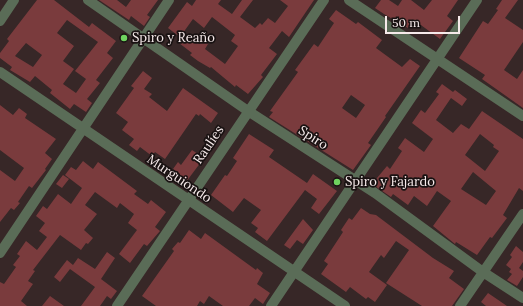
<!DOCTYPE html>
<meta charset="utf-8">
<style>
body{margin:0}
#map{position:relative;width:523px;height:306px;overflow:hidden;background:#372727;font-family:Lora,serif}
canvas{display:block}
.scale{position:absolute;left:385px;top:16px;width:75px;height:18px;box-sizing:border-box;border:2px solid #f6eaea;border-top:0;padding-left:5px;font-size:12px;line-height:14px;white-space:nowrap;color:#f6eaea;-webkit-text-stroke:3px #191212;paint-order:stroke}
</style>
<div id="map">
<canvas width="523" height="306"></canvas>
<div class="scale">50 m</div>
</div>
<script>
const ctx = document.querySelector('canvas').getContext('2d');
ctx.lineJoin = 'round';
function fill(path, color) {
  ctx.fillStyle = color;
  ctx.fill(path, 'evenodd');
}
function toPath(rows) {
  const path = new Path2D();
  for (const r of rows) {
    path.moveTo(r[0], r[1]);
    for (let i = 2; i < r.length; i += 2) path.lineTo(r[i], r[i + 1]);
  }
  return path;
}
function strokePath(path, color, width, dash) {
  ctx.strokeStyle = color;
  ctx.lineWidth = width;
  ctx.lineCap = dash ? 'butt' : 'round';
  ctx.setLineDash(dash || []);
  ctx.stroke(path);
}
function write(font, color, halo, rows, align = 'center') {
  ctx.font = font + ' Lora,serif';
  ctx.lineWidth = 3.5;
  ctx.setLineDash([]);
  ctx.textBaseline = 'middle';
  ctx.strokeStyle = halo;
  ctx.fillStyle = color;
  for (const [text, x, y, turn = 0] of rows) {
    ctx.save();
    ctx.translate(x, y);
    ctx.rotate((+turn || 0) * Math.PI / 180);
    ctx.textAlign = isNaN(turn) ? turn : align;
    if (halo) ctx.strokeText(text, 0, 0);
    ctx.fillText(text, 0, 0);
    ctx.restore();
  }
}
const building = toPath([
 [37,0,54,0,89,27,92,23,116,41,107,53,113,58,96,80,100,83,87,99,92,103,86,112,74,104,70,109,50,93,52,90,35,76,30,82,10,70,12,67,0,58,0,53,9,41,7,39],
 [67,20,98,42,75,71,86,79,76,93,63,84,74,69,63,61,74,46,57,33],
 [26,43,42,55,33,67,15,56],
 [99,0,117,0,126,7,131,0,158,0,147,15,150,17,144,26,131,16,129,20],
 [196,0,221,0,218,4,232,14,242,0,253,0,240,17,255,28,260,23,262,25,268,18,275,23,288,6,280,0,314,0,289,37,282,31,269,48,277,54,261,75,263,77,248,94,236,85,235,87,211,67,210,68,198,61,190,55,192,53,179,43,185,35,195,42,199,37,208,44,205,49,225,64,238,46,231,41,235,35,212,17,204,28,193,19,180,37,168,28,187,2,192,6],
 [381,0,389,0,398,6,402,0,411,0,424,10,432,0,458,0,447,16,453,21,440,39,414,20,408,28,384,14,375,8],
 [502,0,518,0,505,18,523,30,523,42,504,70,517,79,523,70,523,108,482,79,485,75,459,58,483,21,488,24,498,10,496,9],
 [336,10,356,24,358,22,382,40,376,48,402,67,410,59,420,66,385,116,386,117,368,143,371,145,353,170,269,117,273,112,270,111,298,72,295,70,314,44,318,47,334,23,329,19],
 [351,95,365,105,356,118,342,108],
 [143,71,152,78,144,89,152,94,149,97,167,111,183,88,218,113,211,123,200,114,199,116,196,114,165,159,155,152,152,156,140,147,137,151,129,145,134,139,122,130,128,122,116,113,134,88,131,86],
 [442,84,453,92,455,90,467,99,462,106,451,98,436,120,453,133,461,124,469,129,482,111,523,139,523,191,519,188,503,215,507,218,492,238,490,237,477,255,456,242,455,244,433,226,451,201,437,191,427,206,414,196,408,205,393,194,391,197,372,184,387,166,390,169,402,151,398,148,405,138,424,152,433,139,412,123,421,110,425,113,439,94,436,92],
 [480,134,494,145,493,147,499,151,485,171,465,155],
 [473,172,496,191,486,205,461,189],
 [0,105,13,115,19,108,27,114,25,118,56,139,45,153,52,159,45,169,46,170,32,188,29,186,18,202,20,203,14,210,11,208,0,222,0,170,15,181,24,168,0,150],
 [249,134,274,150,269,157,307,183,313,174,337,191,319,214,311,208,317,199,305,190,267,241,255,232,258,228,251,223,261,210,244,198,233,212,211,195,225,175,227,176,237,161,233,158],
 [192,150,204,158,183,186,176,180,180,174,173,169,178,162,181,165],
 [83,161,93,169,98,162,137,191,134,194,148,204,151,200,166,212,155,227,160,231,147,246,144,244,130,263,119,254,137,230,128,223,134,214,120,203,117,208,95,192,85,205,97,214,84,230,93,238,88,244,86,243,81,250,60,235,33,270,35,271,28,281,33,284,21,301,27,306,0,306,0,282,4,284,16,267,13,265,20,256,17,254,26,241,37,250,47,237,39,231,45,223,36,216,43,206,47,209,58,194,71,204,82,188,65,175,71,167,76,170],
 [63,175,69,179,62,188,56,184],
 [361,208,370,214,376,215,433,258,454,271,449,278,464,289,452,306,422,306,386,283,409,250,396,241,384,258,381,255,369,272,387,285,375,302,368,297,366,299,350,287,346,292,321,274,328,264,324,261,343,232,341,230,349,218,352,220],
 [303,219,313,230,303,244,297,240,290,249,284,245],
 [189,230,201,239,205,233,256,270,257,268,263,273,257,284,270,293,263,304,255,298,249,306,223,306,209,296,204,304,200,301,197,306,156,306,142,296,174,251,172,249,178,242,180,243],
 [516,246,523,252,523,262,519,268,523,271,523,277,517,286,507,280,512,274,509,272,511,269,506,265,512,257,510,255],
 [107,252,115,258,101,279,117,291,111,299,107,296,100,306,81,306,95,287,70,269,60,282,54,277,67,260,73,265,78,258,95,269],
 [488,293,507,306,486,306,481,302],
 [50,296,64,306,42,306]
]);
const minor = toPath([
 [88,0,248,111,375,193,483,272,523,298],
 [349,0,523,116],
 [0,21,14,0],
 [0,72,345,306],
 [0,253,169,0],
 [117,306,324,0],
 [271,306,477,0],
 [460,306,523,214]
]);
const markers = [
 [124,38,4,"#6fd35f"],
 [337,182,4,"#6fd35f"]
];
const poiNames = [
 ["Spiro y Reaño",132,38],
 ["Spiro y Fajardo",345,182]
];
const streetNames = [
 ["Spiro",313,138,33],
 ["Raulíes",209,145,-56],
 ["Murguiondo",179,179,34]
];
fill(building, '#7a3b3d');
strokePath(minor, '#5a6c57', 10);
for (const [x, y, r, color] of markers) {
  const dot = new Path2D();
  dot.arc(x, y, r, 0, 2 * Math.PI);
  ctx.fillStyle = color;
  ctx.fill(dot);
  strokePath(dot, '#191212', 1.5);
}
write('13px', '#f6eaea', '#191212', poiNames, 'left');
write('13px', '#f6eaea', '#191212', streetNames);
</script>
